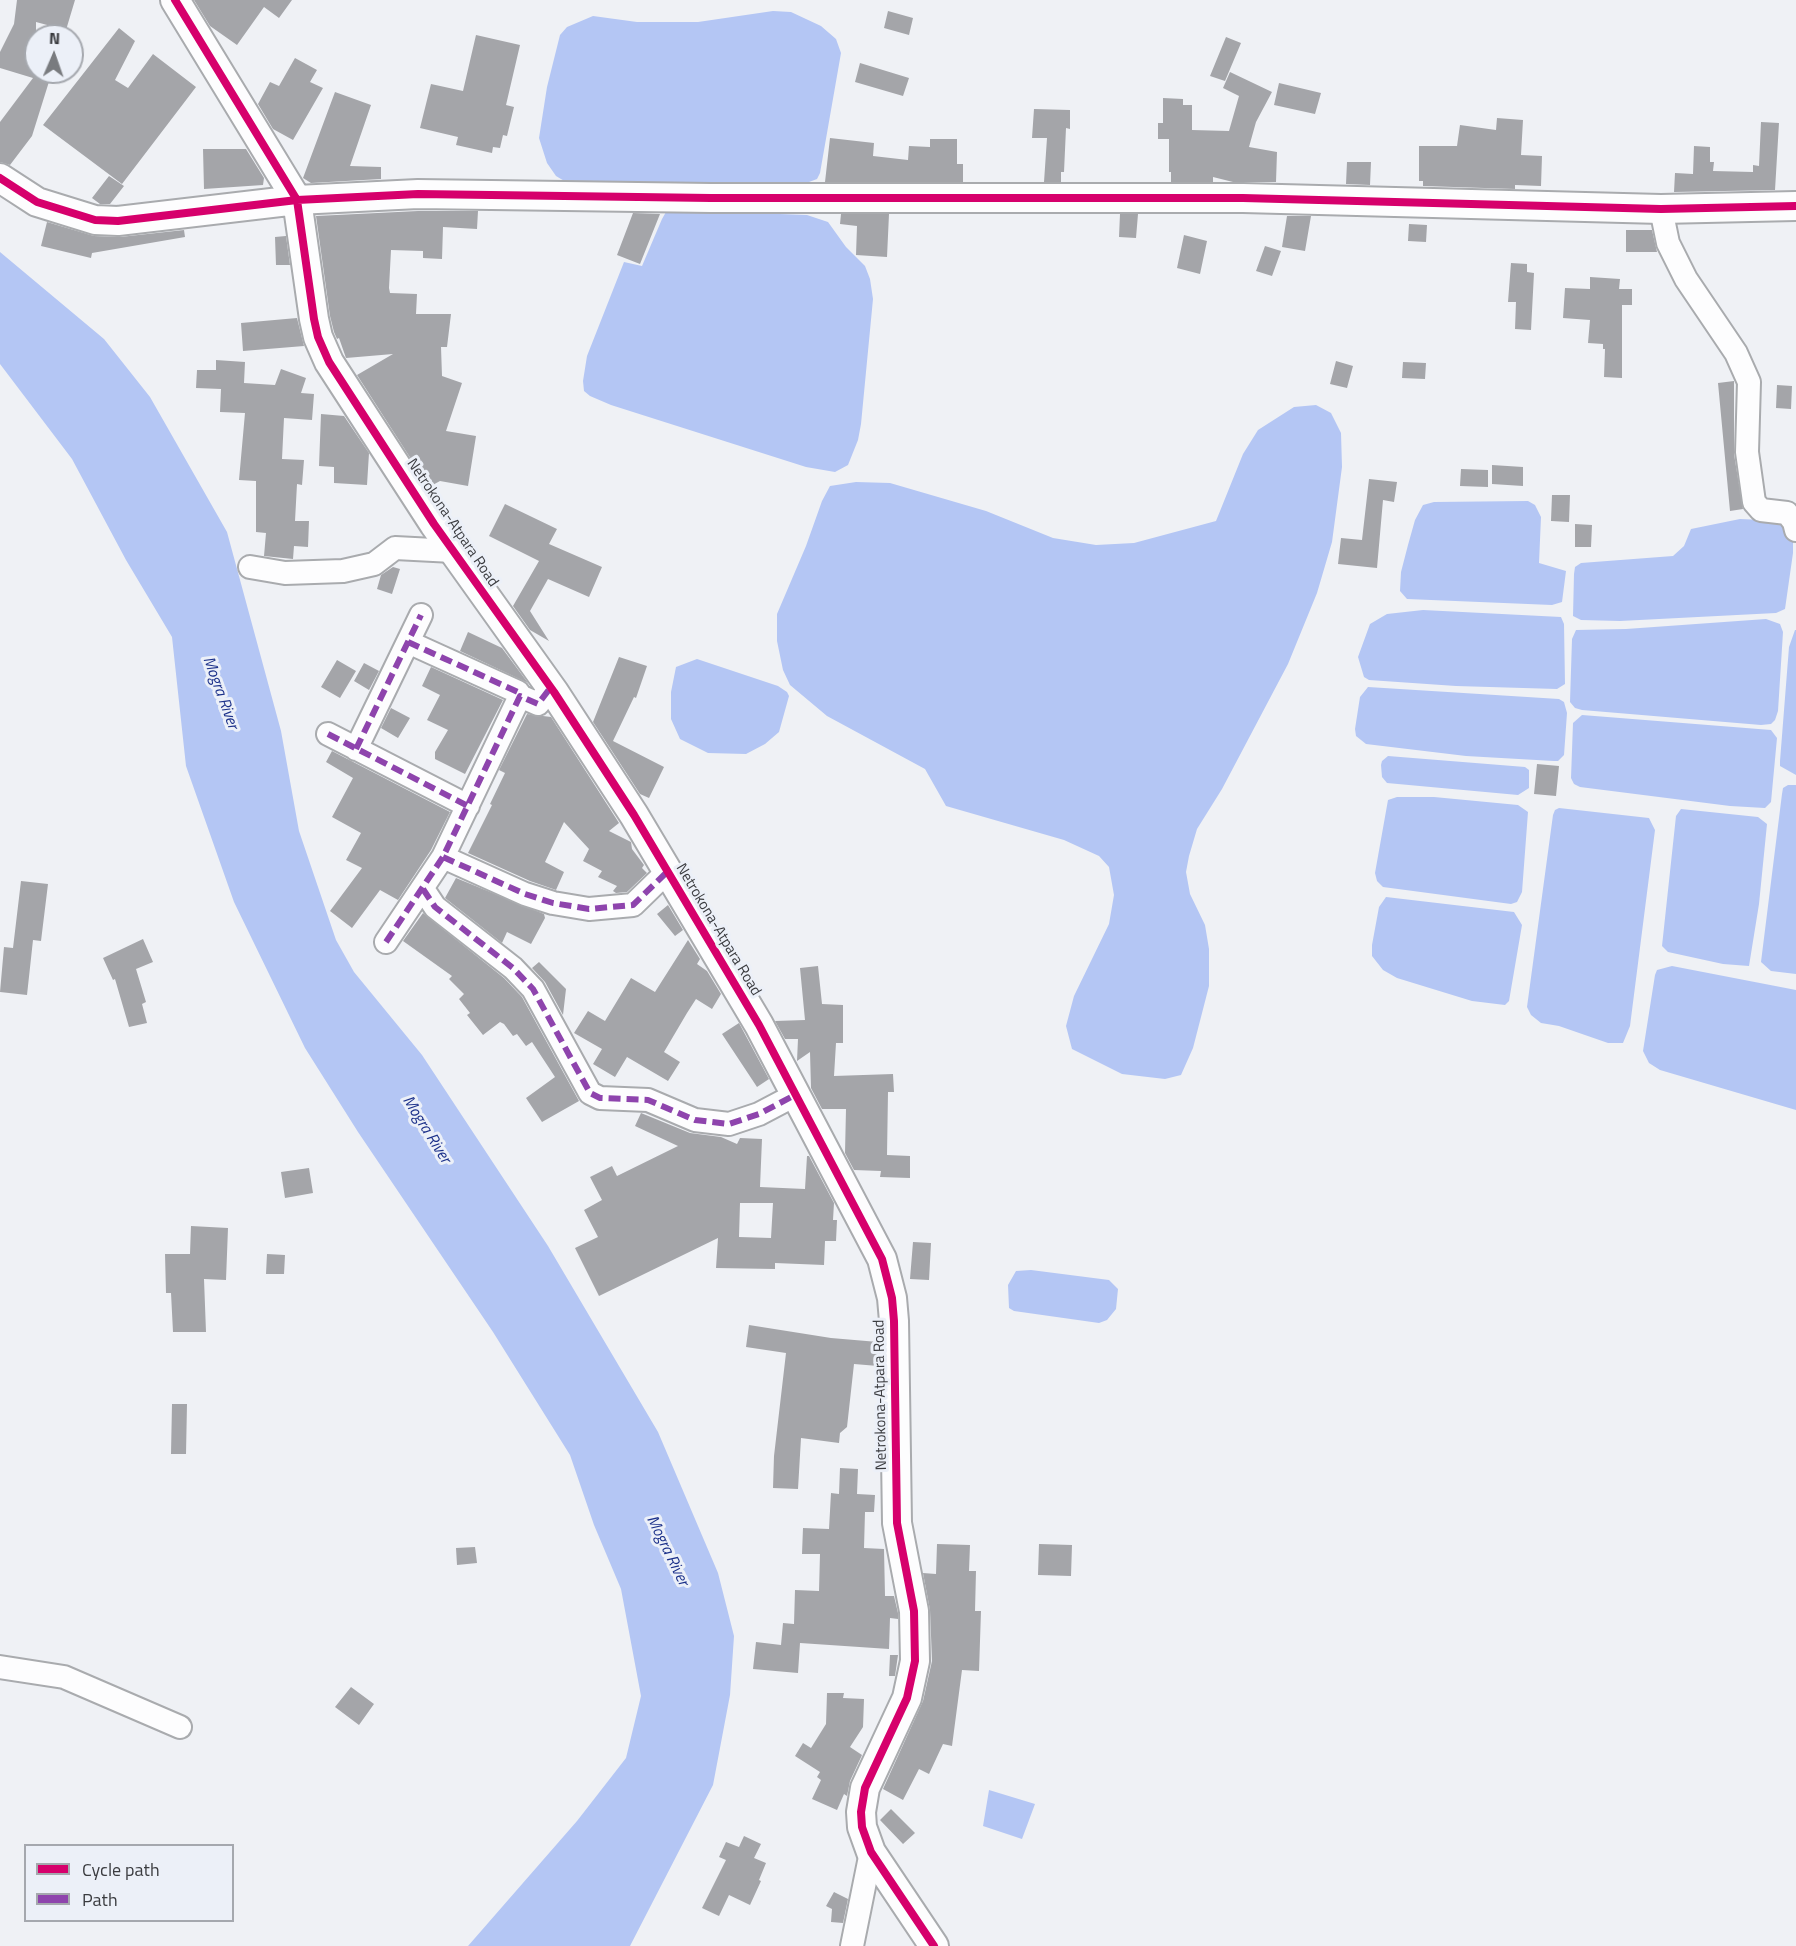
<!DOCTYPE html>
<style>
body{margin:0}
#map{position:relative;width:1796px;height:1946px;overflow:hidden;background:#eff1f5;font-family:"Titillium Web",sans-serif}
canvas{display:block}
.legend{position:absolute;left:24px;top:1844px;width:210px;height:78px;box-sizing:border-box;background:#ecf0f8;border:2px solid #a5a8ae;margin:0;padding:8px 10px;list-style:none;font-size:18px;color:#3a3b3f}
.legend li{display:flex;align-items:center;gap:12px;height:30px}
.legend b{width:30px;border:2px solid #a5a8ae}
.north{position:absolute;left:24px;top:24px;width:60px;height:60px;box-sizing:border-box;background:#ecf0f8;border:2px solid #a5a8ae;border-radius:50%;rotate:2deg;font-size:16px;font-weight:700;line-height:24px;text-align:center;color:#3a3b3f}
.north::after{content:'';display:block;margin:auto;width:21px;height:27px;background:#797b7f;clip-path:polygon(50% 0,100% 100%,50% 72%,0 100%)}
</style>
<div id="map">
<canvas width="1796" height="1946"></canvas>
<ul class="legend">
<li><b style="height:8px;background:#d6006c"></b>Cycle path</li>
<li><b style="height:8px;background:#8e44ad"></b>Path</li>
</ul>
<div class="north">N</div>
</div>
<script>
const ctx = document.querySelector('canvas').getContext('2d');
ctx.lineJoin = 'round';
function fill(path, color) {
  ctx.fillStyle = color;
  ctx.fill(path, 'evenodd');
}
function toPath(rows) {
  const path = new Path2D();
  for (const r of rows) {
    path.moveTo(r[0], r[1]);
    for (let i = 2; i < r.length; i += 2) path.lineTo(r[i], r[i + 1]);
  }
  return path;
}
function strokePath(path, color, width, dash) {
  ctx.strokeStyle = color;
  ctx.lineWidth = width;
  ctx.lineCap = dash ? 'butt' : 'round';
  ctx.setLineDash(dash || []);
  ctx.stroke(path);
}
function write(font, color, halo, rows, align = 'center') {
  ctx.font = font + ' "Titillium Web",sans-serif';
  ctx.lineWidth = 6;
  ctx.setLineDash([]);
  ctx.textBaseline = 'middle';
  ctx.strokeStyle = halo;
  ctx.fillStyle = color;
  for (const [text, x, y, turn = 0] of rows) {
    ctx.save();
    ctx.translate(x, y);
    ctx.rotate((+turn || 0) * Math.PI / 180);
    ctx.textAlign = isNaN(turn) ? turn : align;
    if (halo) ctx.strokeText(text, 0, 0);
    ctx.fillText(text, 0, 0);
    ctx.restore();
  }
}
const water = toPath([
 [773,11,791,12,821,26,836,39,841,53,820,173,817,179,801,185,566,182,556,176,547,163,539,138,547,87,560,35,567,27,593,16,637,22,698,22],
 [672,210,807,215,828,222,846,247,865,266,870,279,873,299,861,424,858,440,848,465,835,472,806,467,611,405,590,396,584,391,583,381,587,356,624,262,642,266,662,219,666,212],
 [0,252,104,339,150,397,227,532,281,731,299,831,336,940,354,972,422,1055,548,1246,658,1432,718,1573,734,1636,730,1695,713,1785,630,1946,468,1946,577,1821,626,1758,641,1696,621,1589,594,1525,570,1455,493,1332,358,1132,305,1048,234,902,186,766,172,637,126,560,72,459,0,364],
 [1316,405,1331,413,1341,433,1342,467,1332,542,1317,593,1288,664,1222,789,1197,829,1189,856,1186,872,1190,894,1205,925,1209,949,1209,986,1193,1048,1181,1075,1165,1079,1122,1074,1072,1049,1066,1026,1074,996,1109,924,1114,895,1109,867,1099,856,1064,840,946,806,925,769,827,716,790,685,783,670,777,641,777,614,806,546,822,501,830,486,856,482,890,483,986,511,1053,538,1096,545,1134,543,1216,521,1243,454,1258,430,1294,407],
 [1528,501,1535,505,1541,517,1539,563,1566,571,1562,602,1552,605,1407,599,1400,591,1401,572,1408,545,1415,520,1423,505,1434,502],
 [1740,519,1786,521,1793,528,1793,553,1785,609,1776,613,1620,621,1581,620,1573,616,1574,574,1575,567,1581,563,1673,556,1684,546,1691,529],
 [1423,610,1561,617,1564,624,1565,684,1557,689,1456,686,1369,680,1364,677,1358,657,1370,624,1387,614],
 [1766,619,1780,624,1783,632,1778,711,1775,720,1771,724,1761,725,1582,710,1575,708,1570,702,1572,639,1576,630,1626,629],
 [1795,630,1796,630,1796,775,1780,766,1780,761,1789,647],
 [697,659,778,686,787,692,789,696,779,732,765,744,746,754,708,753,680,739,671,719,671,692,676,667],
 [1368,687,1559,699,1564,702,1567,713,1564,755,1558,761,1554,761,1466,756,1366,744,1356,736,1355,729,1360,697],
 [1582,715,1771,730,1777,738,1771,802,1765,808,1730,806,1580,787,1574,784,1571,778,1573,723],
 [1388,756,1525,767,1529,770,1529,788,1518,795,1387,783,1382,777,1381,765,1382,761],
 [1788,785,1796,785,1796,974,1771,971,1761,962,1782,794,1783,788],
 [1434,797,1518,805,1528,812,1522,892,1517,902,1511,904,1383,887,1377,881,1375,873,1388,800,1397,797],
 [1559,808,1649,818,1655,830,1630,1026,1623,1043,1608,1043,1559,1026,1541,1023,1531,1015,1527,1007,1553,815,1555,810],
 [1681,809,1758,817,1767,824,1759,904,1749,966,1723,964,1668,952,1662,946,1676,816],
 [1386,897,1514,912,1522,925,1509,1001,1505,1005,1472,1001,1397,978,1383,970,1372,956,1372,945,1379,907],
 [1672,966,1796,990,1796,1110,1660,1070,1649,1063,1643,1051,1655,975,1657,970],
 [1031,1270,1109,1280,1118,1289,1116,1309,1107,1320,1099,1323,1014,1311,1009,1308,1008,1285,1016,1271],
 [989,1790,1035,1804,1022,1839,983,1826]
]);
const building = toPath([
 [17,0,75,0,66,30,36,22,36,74,52,72,32,136,10,165,0,162,0,122,33,78,0,68,0,52,14,24],
 [194,0,292,0,279,18,264,7,237,45,210,26],
 [888,11,913,18,909,35,884,28],
 [119,28,135,41,115,80,128,88,153,54,196,87,122,184,43,125],
 [476,35,520,45,506,105,514,107,507,136,503,135,500,148,493,147,492,153,456,145,458,137,420,128,431,84,463,91],
 [1226,37,1241,43,1225,81,1210,76],
 [295,58,317,70,310,82,323,88,293,140,273,129,258,104,270,82,279,86],
 [860,63,909,78,903,96,855,82],
 [1230,72,1272,92,1256,122,1249,147,1277,152,1276,182,1233,182,1213,177,1213,182,1171,182,1171,172,1169,172,1169,139,1158,139,1158,123,1163,123,1163,98,1183,99,1183,105,1192,105,1192,130,1229,131,1239,96,1223,88],
 [1279,83,1321,93,1315,114,1274,105],
 [335,92,371,105,350,166,381,167,381,179,311,183,303,178],
 [1034,109,1070,110,1070,129,1066,128,1064,172,1061,172,1061,182,1044,182,1047,138,1032,138],
 [1497,118,1523,120,1521,155,1542,156,1541,186,1515,185,1515,189,1423,186,1423,181,1419,181,1419,146,1457,146,1460,125,1496,130],
 [1761,122,1779,123,1775,190,1674,192,1675,173,1693,174,1694,146,1710,147,1710,162,1714,162,1713,171,1753,172,1753,165,1759,166],
 [830,138,874,143,873,156,908,160,909,146,930,147,930,139,957,139,957,164,963,164,963,182,825,182],
 [203,149,246,149,264,178,263,185,204,189],
 [1347,162,1371,162,1370,185,1346,184],
 [109,176,124,186,110,204,100,204,92,198],
 [418,211,478,211,477,229,443,227,442,259,423,258,423,251,391,250,389,288,390,293,417,294,416,314,451,314,447,347,441,347,442,376,462,383,446,431,476,436,468,486,440,481,429,487,357,375,393,354,346,358,339,338,337,339,334,332,330,316,316,216],
 [633,213,660,214,640,264,617,255],
 [841,214,889,214,887,257,856,255,857,226,840,224],
 [1120,214,1138,214,1136,238,1119,237],
 [1287,216,1311,216,1305,251,1282,247],
 [47,222,94,236,120,237,184,230,185,237,92,253,91,258,41,246],
 [1409,224,1427,225,1426,242,1408,241],
 [1626,230,1652,230,1657,252,1626,252],
 [1184,235,1207,241,1200,274,1177,268],
 [286,236,290,265,276,265,275,237],
 [1265,246,1281,251,1272,276,1256,271],
 [1511,263,1527,264,1527,272,1534,273,1531,330,1515,329,1516,302,1508,302],
 [1590,277,1620,279,1619,289,1632,289,1632,305,1622,305,1622,378,1604,377,1605,349,1603,349,1603,344,1588,343,1590,320,1563,318,1565,288,1590,289],
 [297,318,304,346,243,351,241,323],
 [216,360,245,362,244,383,275,385,281,369,306,378,301,393,314,394,312,420,284,418,282,459,304,460,302,485,297,484,295,521,309,521,308,547,294,546,293,559,264,556,266,533,256,532,256,481,239,480,245,413,220,412,221,389,196,388,197,370,216,370],
 [1336,361,1353,366,1347,388,1330,384],
 [1403,362,1426,363,1425,379,1402,378],
 [1734,381,1734,454,1743,509,1730,511,1718,383],
 [1777,385,1792,386,1791,409,1776,408],
 [321,414,344,416,369,453,367,485,334,483,334,467,319,466],
 [1492,465,1523,467,1523,486,1492,484],
 [1461,469,1488,470,1488,487,1460,486],
 [1369,479,1397,482,1394,502,1383,500,1377,568,1338,564,1341,538,1362,540],
 [1552,495,1570,495,1569,522,1551,521],
 [505,504,557,529,549,544,602,567,589,597,548,579,530,611,549,641,530,630,513,606,539,561,489,536],
 [1575,524,1592,525,1591,547,1575,547],
 [393,567,400,569,392,594,377,589,381,575],
 [468,632,502,648,528,683,460,651],
 [619,657,647,666,636,698,634,697,613,741,664,767,649,798,640,794,593,722],
 [337,660,356,671,340,698,321,687],
 [364,663,379,671,369,690,354,681],
 [431,667,503,700,465,774,435,759,435,752,448,730,427,720,440,695,422,686],
 [391,708,410,718,398,738,381,728],
 [527,714,551,717,619,823,609,831,631,842,632,849,644,865,642,868,647,873,627,892,616,893,613,891,617,886,598,877,602,871,583,861,589,849,564,822,545,862,564,872,556,890,530,881,468,853,492,805,490,804,505,773,499,770],
 [332,751,450,812,431,850,398,900,380,890,352,928,330,911,362,868,346,860,361,833,332,817,353,778,326,762],
 [1537,764,1559,766,1556,796,1534,794],
 [456,878,544,914,545,918,531,944,507,932,502,943,445,898],
 [21,881,48,884,41,941,33,940,27,995,0,992,4,947,13,948],
 [668,905,683,930,675,936,657,914],
 [423,913,504,978,522,997,579,1101,542,1122,526,1098,555,1077,532,1042,526,1046,517,1034,513,1036,504,1024,500,1022,483,1035,467,1015,470,1013,459,999,464,994,449,979,452,976,403,941],
 [143,939,153,962,136,969,146,1002,142,1004,147,1023,129,1027,115,979,113,980,103,958],
 [688,940,700,959,697,964,707,971,721,994,712,1009,696,999,687,1013,664,1052,680,1062,668,1081,627,1057,615,1077,593,1064,602,1049,574,1033,588,1011,605,1021,631,978,655,992],
 [539,962,566,989,563,1015,545,982,532,968],
 [818,966,822,1004,843,1005,843,1043,836,1043,834,1076,893,1074,894,1092,888,1092,887,1155,910,1156,910,1178,880,1177,881,1171,854,1170,845,1153,846,1109,822,1109,811,1088,810,1052,797,1061,798,1039,785,1039,775,1021,805,1020,800,968],
 [739,1023,769,1079,757,1087,722,1034],
 [641,1113,690,1133,721,1137,737,1144,740,1138,762,1139,760,1187,805,1189,807,1156,809,1156,834,1203,833,1220,837,1220,836,1241,825,1241,824,1265,775,1263,775,1269,716,1268,718,1238,599,1296,575,1248,598,1237,584,1210,602,1200,590,1177,612,1166,617,1176,678,1146,635,1126],
 [740,1203,773,1203,771,1238,739,1237],
 [309,1168,313,1193,285,1198,281,1172],
 [191,1226,228,1228,226,1280,204,1279,206,1332,173,1332,171,1293,166,1293,165,1254,190,1254],
 [913,1242,931,1243,929,1280,910,1279],
 [267,1254,285,1255,284,1274,266,1274],
 [749,1325,831,1338,878,1342,878,1366,854,1364,847,1427,840,1433,839,1443,801,1438,798,1489,773,1488,774,1456,786,1353,746,1347],
 [172,1404,187,1404,186,1454,171,1454],
 [840,1468,858,1469,857,1494,875,1495,874,1512,865,1512,864,1548,884,1549,885,1596,894,1596,898,1613,898,1619,890,1618,889,1649,800,1643,798,1673,753,1669,756,1642,781,1645,783,1623,794,1624,795,1590,819,1591,820,1554,802,1554,803,1528,829,1529,831,1493,839,1494],
 [937,1544,970,1545,969,1571,976,1571,975,1611,981,1611,979,1671,962,1670,952,1746,943,1744,929,1774,919,1769,903,1800,883,1789,923,1701,932,1661,930,1610,923,1573,936,1574],
 [1039,1544,1072,1545,1071,1576,1038,1575],
 [475,1547,477,1563,457,1565,456,1548],
 [890,1655,898,1655,895,1676,889,1676],
 [351,1687,374,1704,359,1725,335,1707],
 [827,1693,844,1693,843,1698,864,1699,863,1727,850,1747,862,1755,850,1781,847,1796,844,1794,837,1810,812,1799,821,1780,817,1777,820,1772,795,1756,803,1743,811,1748,826,1724],
 [891,1809,915,1833,903,1844,880,1820],
 [744,1836,761,1844,754,1858,766,1863,759,1880,761,1881,750,1905,729,1895,719,1916,702,1908,726,1860,719,1857,726,1842,739,1847],
 [834,1892,848,1899,843,1923,831,1922,832,1909,826,1906]
]);
const minor = toPath([
 [1661,209,1668,243,1686,279,1736,353,1749,382,1747,452,1754,502,1761,510,1787,513,1794,522,1796,530],
 [250,567,285,573,343,571,374,564,395,548,453,551],
 [408,642,518,692,520,696],
 [328,734,468,806],
 [356,749,421,615],
 [443,857,525,894,553,903,589,909,633,905,668,871],
 [423,889,435,907,513,968,533,989,590,1093,600,1098,648,1100,695,1120,729,1124,759,1114,797,1094],
 [386,942,443,857,520,696,538,704,551,687],
 [0,1667,64,1677,180,1727],
 [852,1946,871,1852]
]);
const tertiary = toPath([
 [175,0,297,200,314,319,318,337,329,362,434,524,554,692,634,815,759,1025,882,1259,892,1298,894,1321,897,1523,914,1611,915,1661,907,1698,865,1788,861,1812,862,1827,871,1852,934,1946],
 [0,178,37,202,95,220,118,221,297,200,418,194,711,198,1243,198,1661,209,1796,206]
]);
const quiet = toPath([
 [408,642,518,692,520,696],
 [328,734,468,806],
 [356,749,421,615],
 [443,857,525,894,553,903,589,909,633,905,668,871],
 [423,889,435,907,513,968,533,989,590,1093,600,1098,648,1100,695,1120,729,1124,759,1114,797,1094],
 [386,942,443,857,520,696,538,704,551,687]
]);
const cycleway = toPath([
 [175,0,297,200,314,319,318,337,329,362,434,524,554,692,634,815,759,1025,882,1259,892,1298,894,1321,897,1523,914,1611,915,1661,907,1698,865,1788,861,1812,862,1827,871,1852,934,1946],
 [0,178,37,202,95,220,118,221,297,200,418,194,711,198,1243,198,1661,209,1796,206]
]);
const streetNames = [
 ["Netrokona-Atpara Road",452,523,56],
 ["Netrokona-Atpara Road",718,930,59],
 ["Netrokona-Atpara Road",881,1395,-91]
];
const waterNames = [
 ["Mogra River",220,693,70],
 ["Mogra River",426,1130,58],
 ["Mogra River",667,1551,64]
];
fill(water, '#b4c6f4');
fill(building, '#a4a5a9');
strokePath(minor, '#a9abae', 26);
strokePath(tertiary, '#a9abae', 32);
strokePath(minor, '#fdfdfe', 22);
strokePath(tertiary, '#fdfdfe', 28);
strokePath(quiet, '#8e44ad', 6, [12, 6]);
strokePath(cycleway, '#d6006c', 8);
write('15px', '#3a3b3f', '#ecf0f8', streetNames);
write('italic 16px', '#1c318a', '#ecf0f8', waterNames);
</script>
